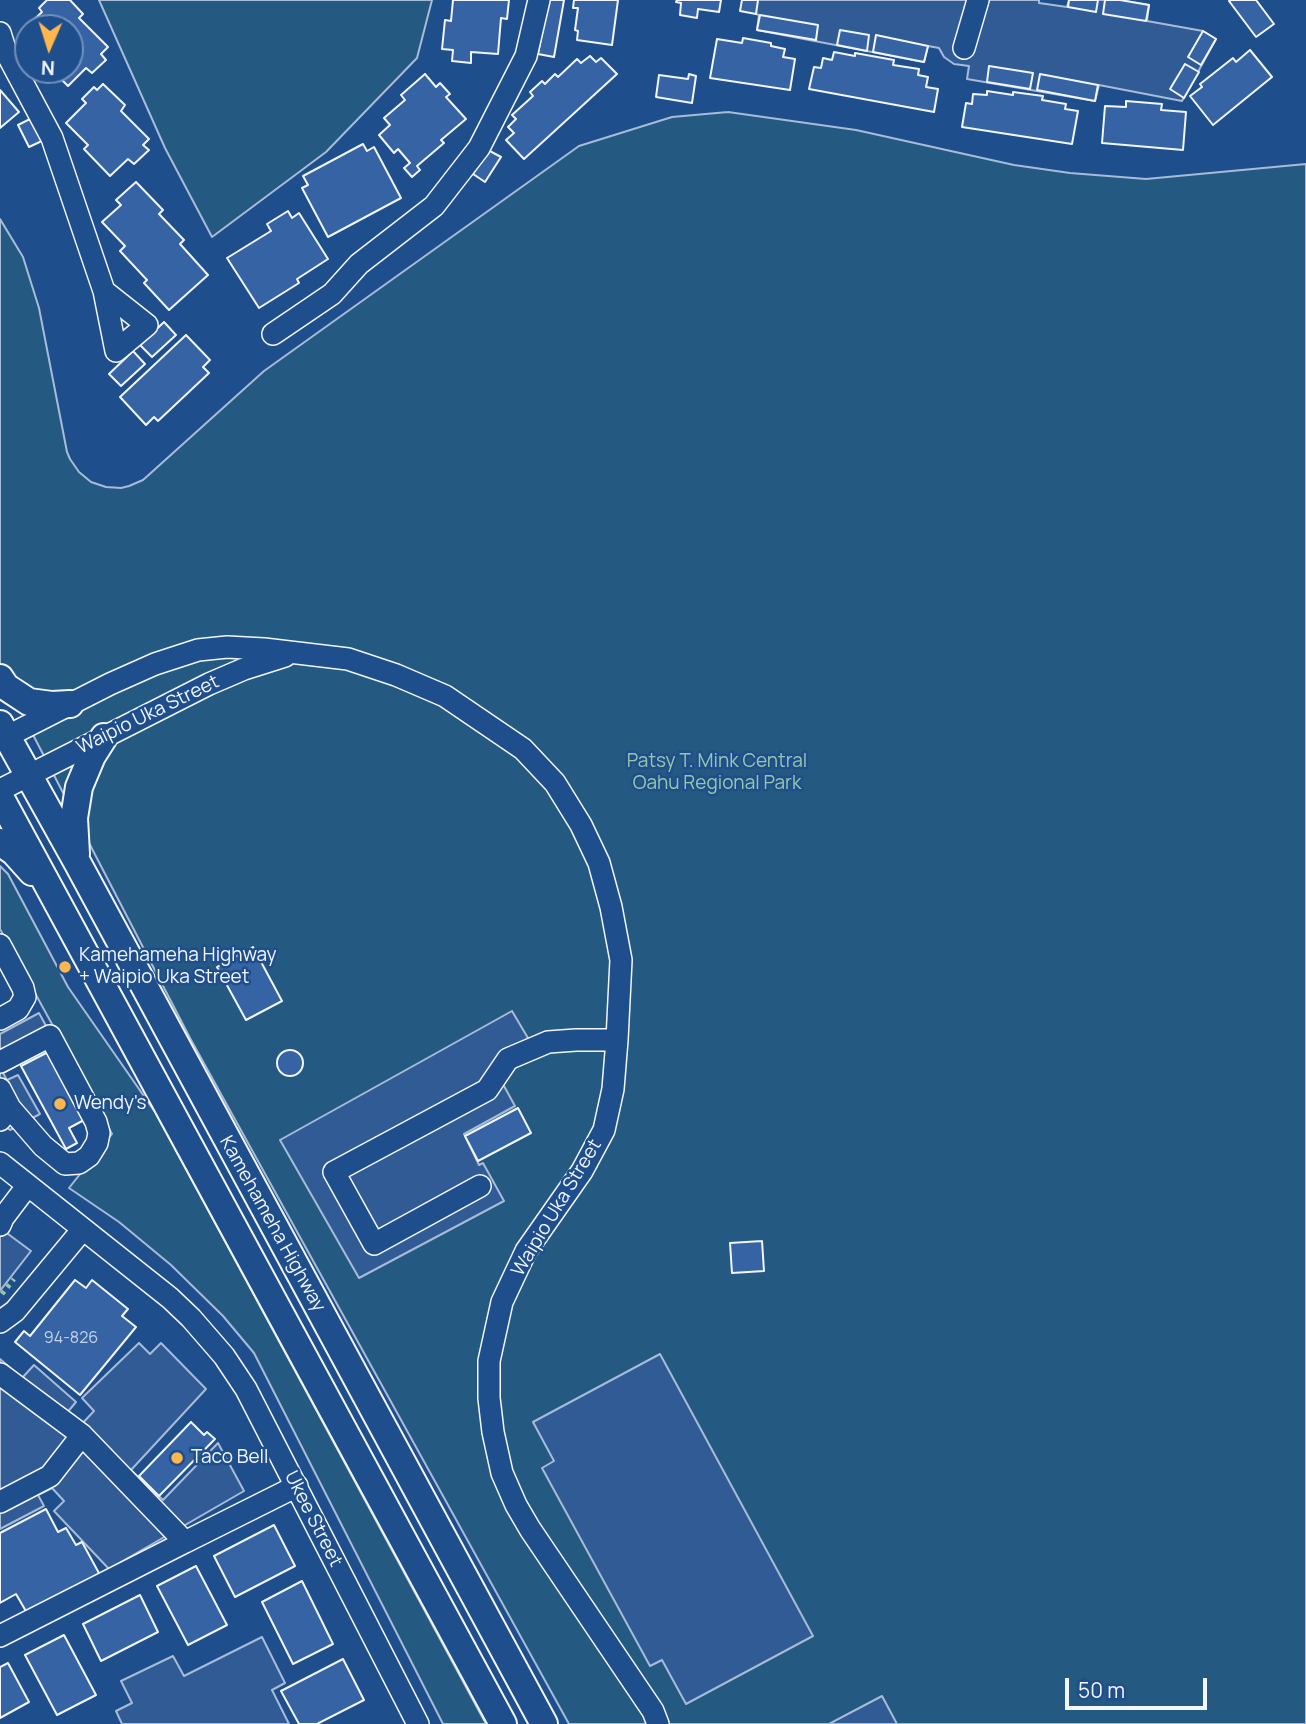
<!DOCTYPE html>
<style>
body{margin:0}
#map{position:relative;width:1306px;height:1724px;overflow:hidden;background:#1f4e8c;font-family:Manrope,sans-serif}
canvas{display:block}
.north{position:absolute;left:14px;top:14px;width:70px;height:70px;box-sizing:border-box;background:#1f4e8c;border:2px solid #7391ba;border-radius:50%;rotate:183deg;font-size:19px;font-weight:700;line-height:28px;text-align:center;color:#f2f6ff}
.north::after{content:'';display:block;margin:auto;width:24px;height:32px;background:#ffb74d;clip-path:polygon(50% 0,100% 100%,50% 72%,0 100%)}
.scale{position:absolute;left:1065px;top:1678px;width:142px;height:32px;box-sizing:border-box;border:4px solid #f2f6ff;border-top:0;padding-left:9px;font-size:21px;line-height:24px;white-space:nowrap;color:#f2f6ff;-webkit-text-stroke:5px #1f4e8c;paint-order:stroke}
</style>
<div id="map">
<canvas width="1306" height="1724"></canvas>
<div class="north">N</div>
<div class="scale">50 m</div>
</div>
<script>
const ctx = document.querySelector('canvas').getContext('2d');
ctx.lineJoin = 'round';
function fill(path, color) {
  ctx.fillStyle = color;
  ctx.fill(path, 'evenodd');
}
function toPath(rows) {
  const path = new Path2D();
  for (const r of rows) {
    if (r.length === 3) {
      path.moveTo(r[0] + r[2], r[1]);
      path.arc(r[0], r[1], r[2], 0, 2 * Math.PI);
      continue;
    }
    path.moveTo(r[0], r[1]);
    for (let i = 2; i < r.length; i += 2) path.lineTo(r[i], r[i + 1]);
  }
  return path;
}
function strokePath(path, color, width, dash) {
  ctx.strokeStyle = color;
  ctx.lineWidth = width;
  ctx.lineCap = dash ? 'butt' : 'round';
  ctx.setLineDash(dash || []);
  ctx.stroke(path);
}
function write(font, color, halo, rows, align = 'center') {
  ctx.font = font + ' Manrope,sans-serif';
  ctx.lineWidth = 5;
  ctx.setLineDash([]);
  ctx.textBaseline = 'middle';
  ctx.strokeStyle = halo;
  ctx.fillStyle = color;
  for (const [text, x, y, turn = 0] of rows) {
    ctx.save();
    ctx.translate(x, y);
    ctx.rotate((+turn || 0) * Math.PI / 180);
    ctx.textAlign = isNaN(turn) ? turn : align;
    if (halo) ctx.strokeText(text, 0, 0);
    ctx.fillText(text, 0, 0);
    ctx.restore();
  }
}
const green = toPath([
 [99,0,432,0,417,58,326,152,212,237,165,148,99,0],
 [728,112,856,130,1014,165,1070,173,1146,179,1306,164,1306,1724,569,1724,190,1038,0,671,0,219,23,257,39,308,67,452,70,459,79,472,91,482,106,487,121,488,129,486,143,480,264,371,579,146,672,117,728,112],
 [0,866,8,874,68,987,155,1112,486,1724,443,1724,254,1353,223,1316,171,1265,119,1222,69,1188,112,1134,0,929,0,866]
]);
const parking = toPath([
 [742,0,1039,0,1039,3,1067,7,1069,0,1119,0,1149,5,1147,21,1203,31,1216,39,1182,101,1099,85,1095,101,967,79,969,66,954,64,944,57,939,48,928,46,924,62,757,30,759,15,756,14,742,0],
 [512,1011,538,1055,499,1077,515,1106,464,1134,479,1165,483,1163,504,1201,359,1278,280,1140,512,1011],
 [39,1013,56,1044,3,1073,7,1080,18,1075,40,1114,10,1130,0,1121,0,1034,39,1013],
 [0,1228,31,1251,0,1291,0,1228],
 [139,1343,150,1354,161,1343,206,1389,131,1470,163,1500,218,1443,244,1491,109,1569,54,1511,64,1501,52,1488,38,1495,44,1506,0,1529,0,1359,22,1378,34,1365,76,1402,66,1414,80,1426,94,1411,82,1398,139,1343],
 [660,1354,813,1636,686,1704,662,1660,650,1666,542,1468,554,1461,533,1422,660,1354],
 [262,1637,285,1683,272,1690,289,1724,122,1724,116,1711,132,1703,121,1681,173,1656,184,1676,262,1637],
 [882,1696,897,1724,829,1724,882,1696]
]);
const building = toPath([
 [47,0,70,0,83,14,79,18,108,47,101,54,106,60,92,73,86,68,68,86,52,70,70,70,70,28,28,28,28,37,22,31,42,12,39,8,47,0],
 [453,0,509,0,507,19,501,18,498,54,471,52,471,63,452,61,453,50,442,49,445,20,451,21,453,0],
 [548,0,564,0,554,57,538,54,548,0],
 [574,0,618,0,612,45,577,40,578,31,575,30,578,8,573,8,574,0],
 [677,0,721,0,719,12,698,9,697,18,680,15,681,3,676,2,677,0],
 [742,0,758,0,756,14,740,11,742,0],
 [1069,0,1098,0,1096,12,1068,7,1069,0],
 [1105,0,1120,0,1149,5,1146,21,1103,14,1105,0],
 [1231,0,1256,0,1274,24,1256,37,1229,1,1231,0],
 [760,15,818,25,816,40,757,30,760,15],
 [840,30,869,35,867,51,837,45,840,30],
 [1203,31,1216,39,1201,65,1188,57,1203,31],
 [876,35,928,46,924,62,873,52,876,35],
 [743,38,771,43,771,46,785,49,783,57,795,59,790,90,710,78,717,39,742,43,743,38],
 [1250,50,1272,77,1213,125,1190,96,1202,87,1200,84,1233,58,1236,62,1250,50],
 [834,52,855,56,855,53,894,60,893,65,919,69,918,75,928,77,926,87,938,89,934,112,809,89,814,67,821,68,823,58,832,60,834,52],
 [590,56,596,62,601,58,617,74,524,159,506,140,514,133,508,127,516,119,512,115,533,96,530,92,542,81,545,84,555,74,558,77,577,59,581,63,590,56],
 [1185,64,1199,72,1184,98,1170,89,1185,64],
 [989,66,1033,73,1030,89,987,82,989,66],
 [425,74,436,87,440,83,450,94,446,97,466,119,441,140,444,143,417,166,420,170,412,177,404,168,410,163,398,149,394,153,379,135,390,125,384,118,405,100,401,95,425,74],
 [689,74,696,76,692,103,656,97,659,75,688,79,689,74],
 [1040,74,1098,85,1095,101,1037,90,1040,74],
 [103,84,125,105,121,111,149,139,143,145,149,150,134,164,128,159,110,176,84,149,88,145,66,123,86,103,82,99,94,87,97,90,103,84],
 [0,90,19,112,0,128,0,90],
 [987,91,1013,95,1013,92,1043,96,1042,100,1066,104,1065,109,1078,111,1072,144,962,127,966,103,972,104,973,94,987,95,987,91],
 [1126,101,1162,104,1161,110,1186,112,1183,150,1102,143,1105,106,1126,107,1126,101],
 [32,118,44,140,29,147,18,125,32,118],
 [363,144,367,151,374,147,401,198,328,237,302,188,308,185,303,176,363,144],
 [488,150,501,157,485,182,473,174,488,150],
 [136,182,163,210,159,214,184,240,180,244,208,275,169,310,144,283,147,280,120,251,125,246,102,222,121,205,116,200,136,182],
 [288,211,292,218,299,213,328,259,297,279,299,283,259,308,227,258,271,231,267,224,288,211],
 [164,322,176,335,152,357,140,345,164,322],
 [186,335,210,360,203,367,209,373,158,421,154,417,146,425,120,397,186,335],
 [133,351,145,364,121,386,109,374,133,351],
 [253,947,282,1001,246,1020,217,967,253,947],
 [290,1063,13],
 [50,1051,86,1119,69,1128,77,1143,66,1149,21,1066,50,1051],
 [518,1108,531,1133,478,1161,465,1136,518,1108],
 [762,1241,764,1271,732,1273,730,1243,762,1241],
 [75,1280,86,1288,92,1280,128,1309,122,1316,136,1327,80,1395,15,1342,24,1331,30,1336,75,1280],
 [191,1422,204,1435,207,1432,215,1439,159,1496,139,1476,191,1422],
 [46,1509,58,1532,66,1528,76,1545,82,1542,100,1575,27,1613,16,1594,0,1603,0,1533,46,1509],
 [274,1525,295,1566,235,1597,214,1556,274,1525],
 [196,1566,227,1625,188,1645,157,1586,196,1566],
 [302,1581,333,1644,293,1664,262,1602,302,1581],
 [140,1595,158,1632,101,1661,83,1624,140,1595],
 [64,1635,96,1695,57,1715,25,1655,64,1635],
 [343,1659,364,1700,317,1724,299,1724,281,1691,343,1659],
 [8,1663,29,1702,0,1718,0,1667,8,1663]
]);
const minor = toPath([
 [0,33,6,52,52,138,104,291,116,351,147,325,104,291],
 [964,48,978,0],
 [273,334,332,294,359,264,434,206,479,148,526,56,539,0],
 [0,740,110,684,155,664,198,650,227,647,264,649,348,659,396,675,445,696,523,749,555,783,581,825,599,863,611,907,621,960,617,1040,613,1089,604,1130,582,1171,526,1251,502,1302,489,1361,489,1398,493,1432,502,1473,516,1505,530,1529,653,1711,658,1724],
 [0,790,209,684,244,669,285,656],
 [0,945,23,988,25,997,18,1009,0,1019],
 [0,1062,50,1036,96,1122,99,1133,97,1143,89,1156,79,1163,65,1164,43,1146,10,1108],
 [0,1089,10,1108,0,1120],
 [0,1163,170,1298,191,1318,224,1356,246,1389,418,1724],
 [480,1186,374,1244,334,1172,487,1090,508,1059,548,1042,576,1040,617,1040],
 [0,1225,3,1218,28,1185],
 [0,1322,15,1311,83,1229],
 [0,1374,82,1435,185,1542,297,1486],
 [0,1502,50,1476,82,1435],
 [0,1636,185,1542]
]);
const major = toPath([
 [0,678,6,687,29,702,52,705,70,704],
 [0,724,77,862,544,1724],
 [0,797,503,1724],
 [0,842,14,852,32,872],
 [76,854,74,818,79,787,92,756,104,737]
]);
const hedge = toPath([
 [2,1294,14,1279]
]);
const markers = [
 [65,967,7,"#ffb74d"],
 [60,1104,7,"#ffb74d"],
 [177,1458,7,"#ffb74d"]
];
const numberNames = [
 ["94-826",71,1339]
];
const streetNames = [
 ["Waipio Uka Street",148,715,-26],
 ["Waipio Uka Street",557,1208,-59],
 ["Kamehameha Highway",272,1224,61],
 ["Ukee Street",313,1519,63]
];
const parkNames = [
 ["Patsy T. Mink Central",717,762],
 ["Oahu Regional Park",717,784]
];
const poiNames = [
 ["Kamehameha Highway",79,956],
 ["+ Waipio Uka Street",79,978],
 ["Wendy's",74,1104],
 ["Taco Bell",191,1458]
];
fill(green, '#245a82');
strokePath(green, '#a8bbd7', 2);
fill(parking, '#305b95');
strokePath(parking, '#a8bbd7', 2);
fill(building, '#3563a3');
strokePath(building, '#f2f6ff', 2);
strokePath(minor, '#f2f6ff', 24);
strokePath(major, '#f2f6ff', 30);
strokePath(minor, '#1f4e8c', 21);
strokePath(major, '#1f4e8c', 26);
strokePath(hedge, '#97c8a6', 5, [3.5, 5]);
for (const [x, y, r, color] of markers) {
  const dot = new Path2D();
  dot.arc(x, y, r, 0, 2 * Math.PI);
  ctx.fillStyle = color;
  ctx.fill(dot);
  strokePath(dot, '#1f4e8c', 2.5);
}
write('16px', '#c3d1e8', null, numberNames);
write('19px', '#f2f6ff', '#1f4e8c', streetNames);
write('19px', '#97c8a6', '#1f4e8c', parkNames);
write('19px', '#f2f6ff', '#1f4e8c', poiNames, 'left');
</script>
